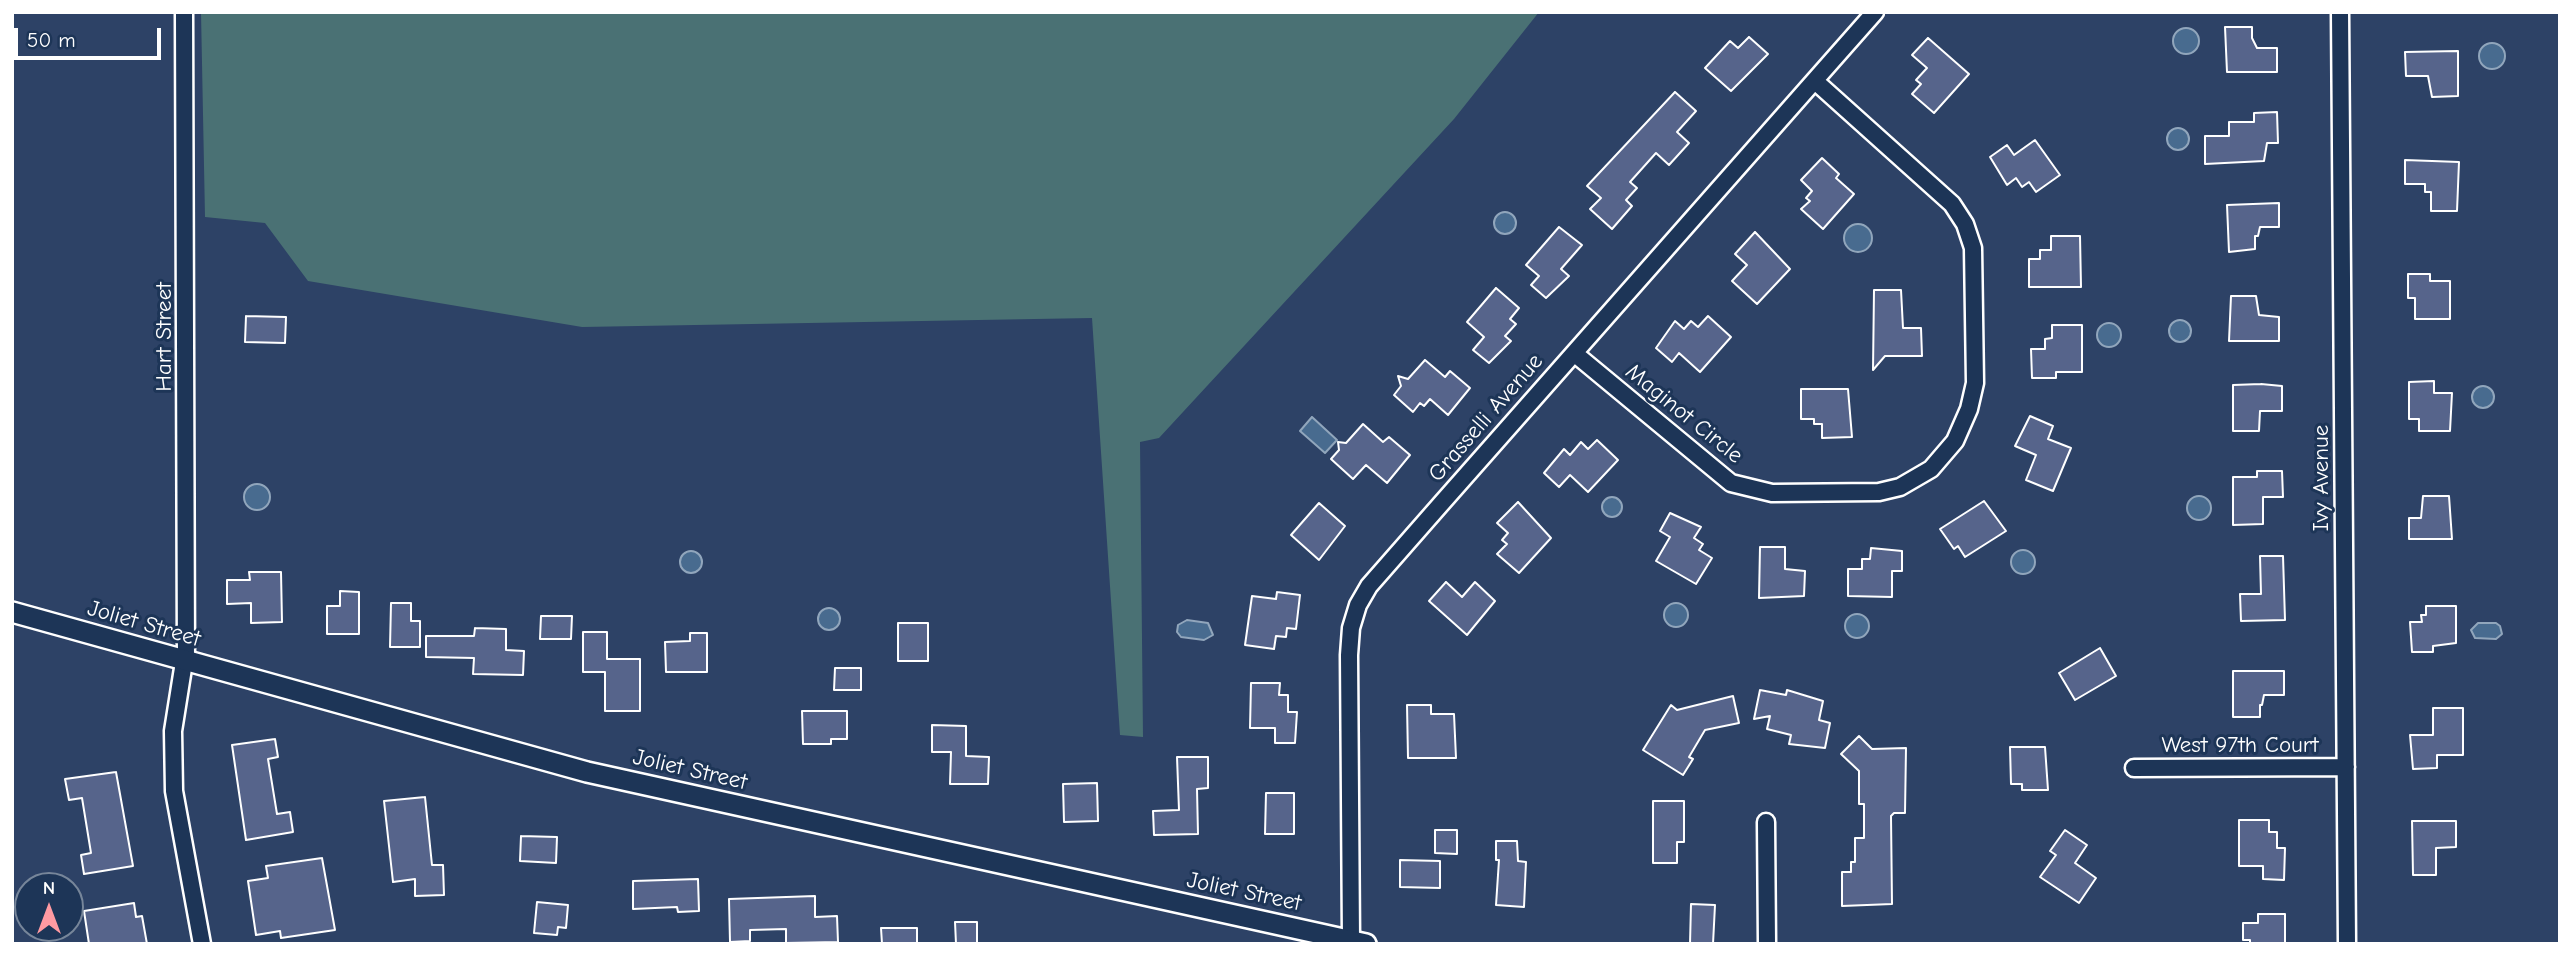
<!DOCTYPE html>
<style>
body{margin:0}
#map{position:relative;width:2572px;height:956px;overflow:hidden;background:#2d4266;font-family:"Comic Neue",sans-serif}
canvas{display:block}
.frame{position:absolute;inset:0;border:14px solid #fff;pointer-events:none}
.north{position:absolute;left:14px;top:872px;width:70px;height:70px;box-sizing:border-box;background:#1d3557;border:2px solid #77869a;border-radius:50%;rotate:0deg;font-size:19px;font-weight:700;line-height:28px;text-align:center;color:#fff}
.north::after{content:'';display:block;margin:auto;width:24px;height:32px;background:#ff9aa2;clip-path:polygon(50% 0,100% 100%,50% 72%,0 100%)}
.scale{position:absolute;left:14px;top:28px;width:147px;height:32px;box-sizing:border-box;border:4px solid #fff;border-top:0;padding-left:9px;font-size:21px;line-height:24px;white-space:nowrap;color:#fff;-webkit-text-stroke:5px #1d3557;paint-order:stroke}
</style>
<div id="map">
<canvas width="2572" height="956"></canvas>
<div class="frame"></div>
<div class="north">N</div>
<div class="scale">50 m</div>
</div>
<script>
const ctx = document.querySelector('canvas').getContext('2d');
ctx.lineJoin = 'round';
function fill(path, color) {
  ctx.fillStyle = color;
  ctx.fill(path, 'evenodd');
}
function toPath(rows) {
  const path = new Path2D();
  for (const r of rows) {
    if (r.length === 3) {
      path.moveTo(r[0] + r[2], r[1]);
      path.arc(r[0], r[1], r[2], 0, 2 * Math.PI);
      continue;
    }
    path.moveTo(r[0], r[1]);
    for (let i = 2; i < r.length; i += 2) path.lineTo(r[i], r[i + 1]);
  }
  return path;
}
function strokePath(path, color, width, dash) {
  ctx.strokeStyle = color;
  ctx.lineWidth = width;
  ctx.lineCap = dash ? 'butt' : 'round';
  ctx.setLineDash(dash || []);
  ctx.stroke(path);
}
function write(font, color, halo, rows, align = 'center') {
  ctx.font = font + ' "Comic Neue",sans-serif';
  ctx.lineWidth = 6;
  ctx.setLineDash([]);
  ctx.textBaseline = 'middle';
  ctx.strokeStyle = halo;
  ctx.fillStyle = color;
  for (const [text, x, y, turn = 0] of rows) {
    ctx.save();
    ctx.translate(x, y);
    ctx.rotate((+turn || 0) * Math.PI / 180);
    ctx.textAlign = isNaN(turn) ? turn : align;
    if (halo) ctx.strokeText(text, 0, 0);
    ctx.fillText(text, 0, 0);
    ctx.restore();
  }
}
const green = toPath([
 [201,12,1539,12,1454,119,1207,386,1159,438,1140,442,1143,737,1120,735,1092,318,582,327,308,281,265,223,205,217]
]);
const water = toPath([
 [2186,41,13],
 [2492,56,13],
 [2178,139,11],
 [1505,223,11],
 [1858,238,14],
 [2180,331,11],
 [2109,335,12],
 [2483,397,11],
 [1312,417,1337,440,1325,453,1300,431,1312,417],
 [257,497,13],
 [2199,508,12],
 [1612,507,10],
 [2023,562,12],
 [691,562,11],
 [1676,615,12],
 [829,619,11],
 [1857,626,12],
 [1187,620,1208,623,1213,635,1204,640,1181,637,1177,632,1178,625,1187,620],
 [2478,623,2496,623,2500,626,2502,634,2496,639,2475,638,2471,630,2478,623]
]);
const building = toPath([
 [2225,27,2252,27,2252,38,2257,48,2277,48,2277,72,2227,72,2225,27],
 [1749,37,1768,54,1731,91,1705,68,1730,41,1738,48,1749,37],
 [1928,38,1969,74,1934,113,1912,94,1921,84,1916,80,1927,68,1912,55,1928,38],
 [2458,51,2458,96,2432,97,2428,76,2406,76,2405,52,2458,51],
 [1675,92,1696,111,1677,132,1689,143,1669,165,1656,153,1630,182,1637,188,1626,200,1632,206,1612,229,1590,209,1601,198,1587,186,1675,92],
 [2277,112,2278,143,2267,143,2264,161,2205,164,2205,136,2229,136,2229,122,2254,122,2254,113,2277,112],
 [2035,140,2060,175,2036,192,2029,182,2022,187,2016,178,2007,185,1990,157,2007,145,2014,155,2035,140],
 [1822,158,1839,174,1836,178,1854,194,1823,229,1801,209,1810,201,1806,198,1812,191,1801,180,1822,158],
 [2405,160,2459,162,2457,211,2431,211,2431,192,2425,192,2425,184,2405,184,2405,160],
 [2279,203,2279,227,2260,227,2258,236,2255,236,2255,249,2229,252,2227,205,2279,203],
 [1559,227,1582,245,1561,269,1569,276,1546,298,1531,285,1539,276,1526,265,1559,227],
 [1755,232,1790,269,1757,304,1732,281,1747,265,1735,254,1755,232],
 [2051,236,2080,236,2081,287,2029,287,2029,259,2040,259,2040,250,2051,250,2051,236],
 [2408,274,2430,274,2430,281,2450,281,2450,319,2415,319,2415,298,2408,298,2408,274],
 [1496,288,1519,308,1510,319,1516,324,1505,336,1511,341,1489,363,1473,350,1484,337,1467,322,1496,288],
 [1874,290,1901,290,1903,328,1921,328,1922,356,1885,356,1873,370,1874,290],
 [2231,296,2256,296,2259,315,2279,317,2279,341,2229,341,2231,296],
 [246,316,286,317,285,343,245,342,246,316],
 [1708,316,1731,337,1700,372,1679,353,1672,362,1656,348,1675,321,1684,329,1691,321,1698,327,1708,316],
 [2052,325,2082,325,2082,372,2056,372,2056,378,2032,378,2031,349,2045,349,2045,339,2052,338,2052,325],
 [1425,360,1445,377,1450,371,1470,388,1448,415,1430,399,1424,406,1420,403,1413,412,1394,395,1401,386,1398,376,1408,379,1425,360],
 [2434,381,2434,393,2452,393,2450,431,2419,431,2419,419,2409,419,2409,382,2434,381],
 [2261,384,2282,386,2282,411,2260,411,2259,431,2233,431,2233,385,2261,384],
 [1801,389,1848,389,1852,437,1822,438,1822,424,1814,424,1814,419,1801,419,1801,389],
 [2030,416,2053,426,2048,439,2071,448,2053,491,2026,480,2036,455,2015,446,2030,416],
 [1363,424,1383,442,1389,437,1410,455,1387,483,1366,465,1353,479,1331,459,1339,450,1338,442,1346,443,1363,424],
 [1597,440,1618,460,1588,492,1570,475,1559,487,1544,473,1564,449,1570,455,1581,442,1588,449,1597,440],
 [2257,471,2282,471,2283,497,2263,497,2263,524,2233,525,2233,477,2257,477,2257,471],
 [2423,496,2449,496,2452,539,2409,539,2409,518,2421,518,2423,496],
 [1984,501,2006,531,1965,557,1958,546,1954,549,1940,529,1984,501],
 [1518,502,1551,538,1519,573,1497,554,1507,544,1502,540,1508,533,1497,523,1518,502],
 [1319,503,1345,526,1319,560,1291,535,1319,503],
 [1670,513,1701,527,1694,538,1703,544,1699,550,1712,558,1696,584,1656,561,1670,537,1660,531,1670,513],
 [1760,547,1785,547,1785,569,1805,571,1804,596,1759,598,1760,547],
 [1871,548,1902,551,1902,571,1892,571,1892,597,1848,596,1848,569,1862,569,1862,559,1870,559,1871,548],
 [2260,556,2283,556,2285,620,2241,621,2240,594,2261,594,2260,556],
 [249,572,281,572,282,622,251,623,251,603,227,604,227,580,250,580,249,572],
 [1446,582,1462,597,1475,582,1495,601,1467,635,1429,601,1446,582],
 [340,591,359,592,359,634,327,634,327,606,340,606,340,591],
 [1277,592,1300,595,1296,629,1287,628,1286,637,1276,636,1274,649,1245,645,1252,596,1276,599,1277,592],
 [391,603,411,603,411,621,420,621,420,647,390,647,391,603],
 [2426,606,2456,606,2456,643,2433,646,2433,652,2412,652,2410,622,2422,622,2421,615,2426,615,2426,606],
 [541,616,572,616,571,639,540,639,541,616],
 [898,623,928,623,928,661,898,661,898,623],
 [475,628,506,629,506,650,524,651,523,675,473,674,474,658,426,657,426,636,474,636,475,628],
 [583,632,607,632,607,659,640,659,640,711,605,711,605,672,583,672,583,632],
 [690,633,707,633,707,672,666,672,665,642,690,641,690,633],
 [2100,648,2116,676,2075,700,2059,673,2100,648],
 [835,668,861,668,861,690,834,690,835,668],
 [2233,671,2284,671,2284,695,2264,695,2262,705,2260,705,2260,717,2233,717,2233,671],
 [1251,683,1280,683,1279,695,1288,695,1288,712,1297,712,1295,743,1275,743,1275,728,1250,728,1251,683],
 [1760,690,1786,695,1787,690,1823,701,1819,720,1830,723,1825,748,1789,744,1791,735,1767,729,1770,716,1754,719,1760,690],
 [1733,696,1739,723,1705,730,1689,757,1693,759,1683,775,1643,750,1671,705,1677,710,1733,696],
 [1407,705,1431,705,1431,714,1454,714,1456,758,1408,758,1407,705],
 [2433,708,2463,708,2463,755,2437,755,2437,768,2413,769,2410,735,2433,735,2433,708],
 [802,711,847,711,847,739,831,739,831,744,803,744,802,711],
 [932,725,966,726,966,756,989,757,988,784,950,784,951,752,932,752,932,725],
 [1859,736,1872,749,1906,748,1905,813,1894,813,1891,816,1892,904,1842,906,1842,872,1851,872,1851,862,1855,862,1855,838,1864,838,1864,804,1859,804,1859,771,1841,754,1859,736],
 [275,739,278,757,268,759,277,814,290,812,293,832,246,840,232,745,275,739],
 [2010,747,2045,747,2048,790,2022,790,2022,784,2011,784,2010,747],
 [1177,757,1208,757,1208,788,1197,789,1198,834,1154,835,1153,811,1179,810,1177,757],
 [116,772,133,866,84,874,81,855,91,853,82,798,69,800,65,779,116,772],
 [1097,783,1098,821,1064,822,1063,784,1097,783],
 [1266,793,1294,793,1294,834,1265,834,1266,793],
 [425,797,432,865,443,865,444,895,415,896,415,879,393,882,384,801,425,797],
 [1653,801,1684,801,1684,842,1677,842,1677,863,1653,863,1653,801],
 [2239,820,2269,820,2269,832,2277,832,2277,848,2285,848,2284,880,2263,879,2263,866,2239,866,2239,820],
 [2412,821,2456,821,2456,847,2436,848,2436,875,2413,875,2412,821],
 [1435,830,1457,830,1457,854,1435,853,1435,830],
 [2065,830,2087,845,2075,863,2096,878,2079,903,2040,877,2056,855,2050,851,2065,830],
 [521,836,557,837,556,863,520,861,521,836],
 [1496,841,1517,841,1518,861,1526,862,1524,907,1496,905,1499,860,1496,860,1496,841],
 [322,858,335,930,281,938,280,931,256,935,248,881,268,878,266,866,322,858],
 [1400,860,1440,861,1440,888,1400,887,1400,860],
 [698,879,699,911,678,912,677,907,633,909,633,881,698,879],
 [815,896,815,917,837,916,838,942,786,943,786,929,750,930,750,941,730,942,729,899,815,896],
 [537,902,568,905,566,928,558,927,557,935,534,933,537,902],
 [134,903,136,917,142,916,147,944,89,944,84,911,134,903],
 [1691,904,1715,905,1713,944,1690,944,1691,904],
 [2258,914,2285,914,2285,944,2250,944,2250,940,2243,940,2243,923,2258,923,2258,914],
 [955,922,977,922,977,944,956,944,955,922],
 [881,928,917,928,917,944,882,944,881,928]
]);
const minor = toPath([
 [184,12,186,662],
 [2340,12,2347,944],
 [1574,353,1731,483,1772,493,1879,492,1900,487,1931,469,1955,441,1969,409,1975,383,1973,248,1965,224,1952,204,1815,81],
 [184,662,173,731,174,791,202,944],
 [2134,768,2346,767],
 [1766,822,1767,944],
 [1351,941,1349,655,1351,628,1358,605,1369,586,1440,505,1875,12]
]);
const tertiary = toPath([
 [12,612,587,772,1366,944]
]);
const streetNames = [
 ["Hart Street",164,337,-90],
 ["Maginot Circle",1684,414,39],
 ["Grasselli Avenue",1486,418,-49],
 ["Ivy Avenue",2321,478,-90],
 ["Joliet Street",144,624,16],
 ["West 97th Court",2240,745],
 ["Joliet Street",690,770,13],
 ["Joliet Street",1244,892,12]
];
fill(green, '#4a7174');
fill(water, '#486b8f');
strokePath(water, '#91a6bc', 2);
fill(building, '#56648b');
strokePath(building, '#fff', 2);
strokePath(minor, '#fff', 21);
strokePath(tertiary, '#fff', 24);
strokePath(minor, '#1d3557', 16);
strokePath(tertiary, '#1d3557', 19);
write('23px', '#fff', '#1d3557', streetNames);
</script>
